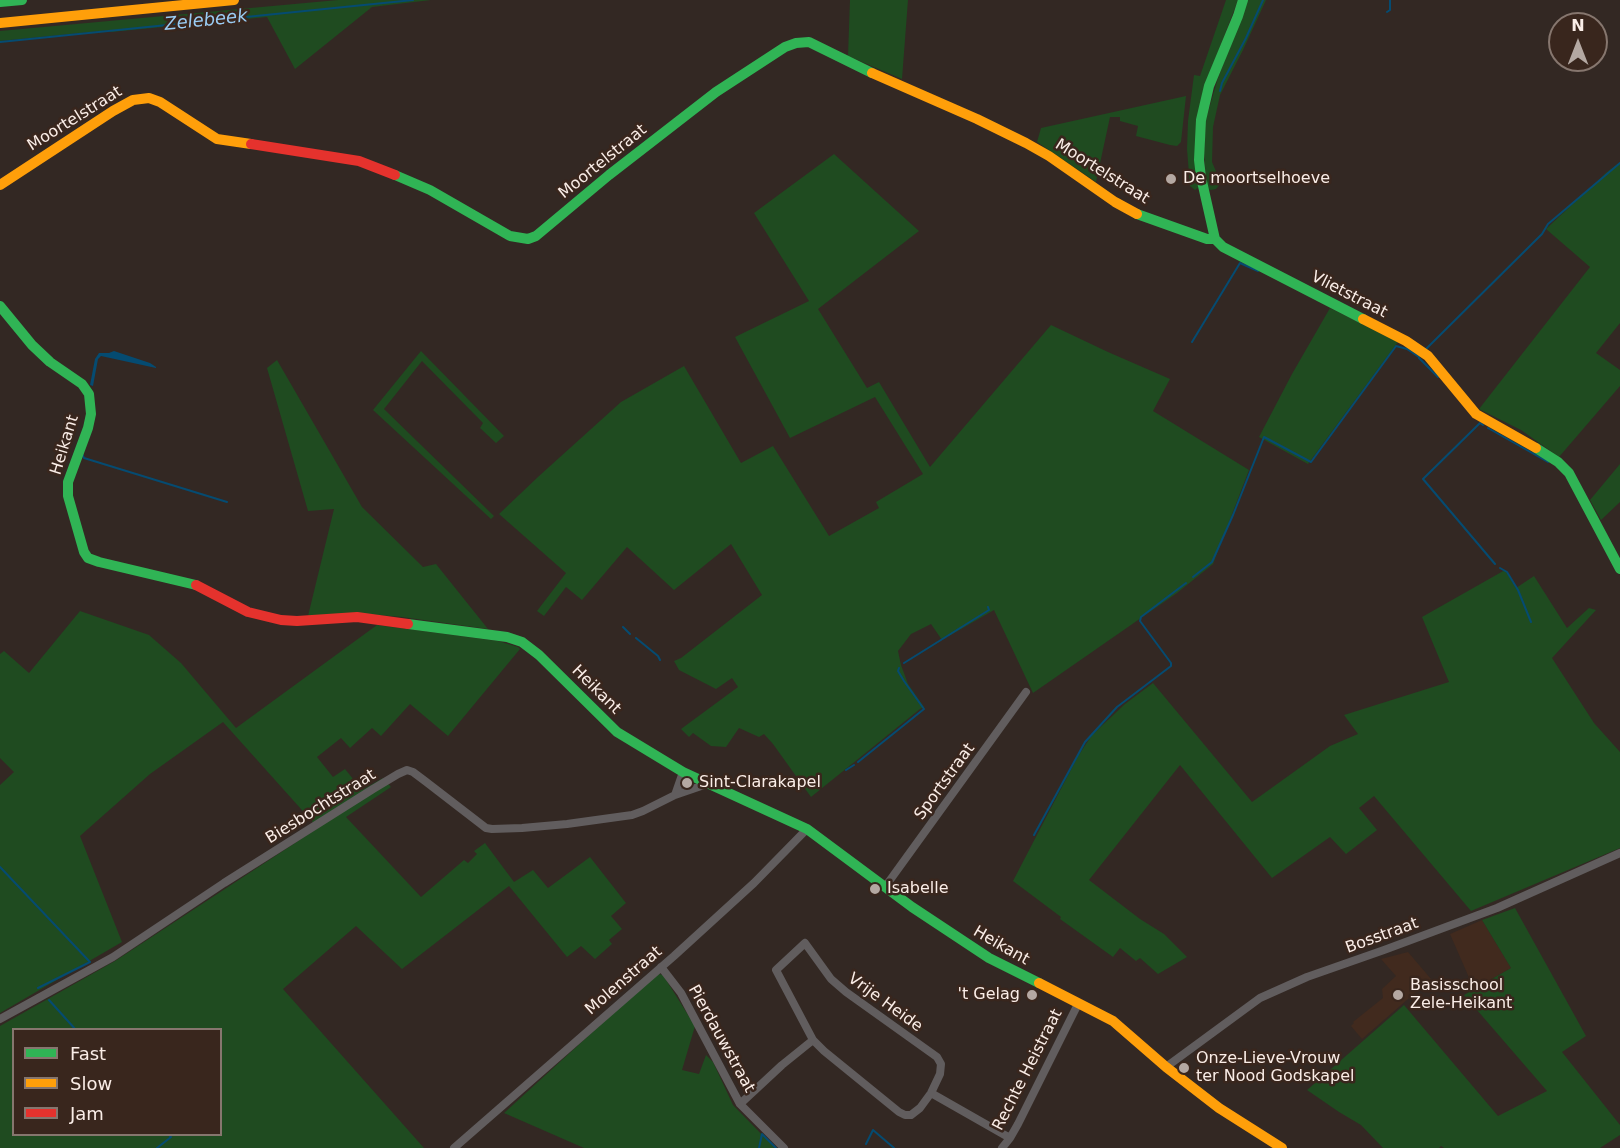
<!DOCTYPE html>
<style>
body{margin:0}
#map{position:relative;width:1620px;height:1148px;overflow:hidden;background:#332823;font-family:"DejaVu Sans",sans-serif}
canvas{display:block}
.legend{position:absolute;left:12px;top:1028px;width:210px;height:108px;box-sizing:border-box;background:#39261d;border:2px solid #86766e;margin:0;padding:8px 10px;list-style:none;font-size:18px;color:#faede7}
.legend li{display:flex;align-items:center;gap:12px;height:30px}
.legend b{width:30px;border:2px solid #86766e}
.north{position:absolute;left:1548px;top:12px;width:60px;height:60px;box-sizing:border-box;background:#39261d;border:2px solid #86766e;border-radius:50%;rotate:0deg;font-size:16px;font-weight:700;line-height:24px;text-align:center;color:#faede7}
.north::after{content:'';display:block;margin:auto;width:21px;height:27px;background:#b4a8a2;clip-path:polygon(50% 0,100% 100%,50% 72%,0 100%)}
</style>
<div id="map">
<canvas width="1620" height="1148"></canvas>
<ul class="legend">
<li><b style="height:8px;background:#30b455"></b>Fast</li>
<li><b style="height:8px;background:#ff9f0a"></b>Slow</li>
<li><b style="height:8px;background:#e5322d"></b>Jam</li>
</ul>
<div class="north">N</div>
</div>
<script>
const ctx = document.querySelector('canvas').getContext('2d');
ctx.lineJoin = 'round';
function fill(path, color) {
  ctx.fillStyle = color;
  ctx.fill(path, 'evenodd');
}
function toPath(rows) {
  const path = new Path2D();
  for (const r of rows) {
    path.moveTo(r[0], r[1]);
    for (let i = 2; i < r.length; i += 2) path.lineTo(r[i], r[i + 1]);
  }
  return path;
}
function strokePath(path, color, width, dash) {
  ctx.strokeStyle = color;
  ctx.lineWidth = width;
  ctx.lineCap = dash ? 'butt' : 'round';
  ctx.setLineDash(dash || []);
  ctx.stroke(path);
}
function write(font, color, halo, rows, align = 'center') {
  ctx.font = font + ' "DejaVu Sans",sans-serif';
  ctx.lineWidth = 5;
  ctx.setLineDash([]);
  ctx.textBaseline = 'middle';
  ctx.strokeStyle = halo;
  ctx.fillStyle = color;
  for (const [text, x, y, turn = 0] of rows) {
    ctx.save();
    ctx.translate(x, y);
    ctx.rotate((+turn || 0) * Math.PI / 180);
    ctx.textAlign = isNaN(turn) ? turn : align;
    if (halo) ctx.strokeText(text, 0, 0);
    ctx.fillText(text, 0, 0);
    ctx.restore();
  }
}
const built = toPath([
 [1482,920,1511,968,1474,989,1450,934],
 [1408,952,1431,979,1362,1039,1351,1026,1354,1023,1353,1022,1383,998,1382,989,1396,976,1381,959]
]);
const green = toPath([
 [338,0,431,0,372,7,295,69,267,17,111,32,111,30,0,41,0,31],
 [850,0,908,0,902,79,848,56],
 [1226,0,1238,0,1203,91,1199,187,1195,190,1190,186,1187,149,1188,121,1194,75,1200,76],
 [1247,0,1266,0,1243,50,1220,95,1213,127,1212,162,1221,183,1216,189,1211,190,1207,189,1204,153,1206,119,1218,78],
 [1186,96,1181,142,1177,146,1170,145,1136,136,1138,126,1120,121,1120,117,1110,117,1096,182,1037,142,1041,128],
 [834,154,919,231,818,309,867,388,879,382,930,467,1051,325,1108,352,1170,379,1153,411,1249,470,1213,564,1177,593,1033,693,994,610,942,640,931,624,911,634,898,651,901,665,908,684,924,707,920,709,811,797,773,744,764,734,759,737,739,728,726,747,711,746,693,733,689,737,681,729,738,687,732,678,716,689,679,670,674,661,681,658,762,595,731,544,674,590,627,547,582,600,566,587,544,616,537,611,566,573,499,514,539,476,621,402,684,366,741,463,773,446,829,536,879,508,876,502,923,474,875,397,790,438,735,337,809,301,754,213],
 [1620,162,1620,323,1596,353,1620,370,1620,386,1559,457,1521,430,1479,409,1590,267,1546,229,1607,172],
 [1330,308,1398,342,1308,464,1259,437,1292,374],
 [421,351,504,436,496,443,480,428,483,423,422,361,384,409,494,516,491,519,373,410],
 [277,360,362,507,423,567,436,564,488,629,402,617,354,613,308,616,334,509,308,511,267,368],
 [1620,464,1620,502,1601,520,1590,500],
 [1505,570,1516,588,1534,576,1567,628,1589,608,1596,610,1552,658,1594,723,1620,752,1620,848,1471,911,1374,796,1359,808,1377,830,1346,854,1330,837,1272,878,1180,765,1089,880,1140,919,1164,934,1187,957,1158,974,1140,958,1136,961,1120,948,1113,957,1060,919,1061,917,1013,881,1078,756,1092,735,1125,704,1153,683,1252,802,1330,746,1358,734,1344,715,1449,682,1422,617],
 [80,611,149,635,181,663,236,728,377,625,498,641,518,647,520,649,448,736,410,704,381,736,372,728,350,748,341,738,317,757,333,777,345,769,362,790,383,778,391,787,346,817,421,897,464,860,468,863,477,854,474,851,485,843,514,882,533,870,548,888,590,857,626,903,611,916,622,929,609,940,612,944,595,959,581,946,567,957,509,886,402,969,356,926,283,989,424,1148,0,1148,0,1026,115,961,318,828,223,722,150,774,80,836,122,942,0,1013,0,785,14,772,0,758,0,654,4,651,29,673],
 [14,1030,220,1030,220,1134,14,1134],
 [1515,908,1586,1036,1562,1052,1620,1125,1620,1135,1600,1148,1444,1148,1441,1146,1439,1148,1383,1148,1361,1125,1339,1112,1307,1090,1404,1005,1498,1116,1547,1091,1464,995,1511,968,1482,920],
 [659,974,663,975,695,1026,682,1070,699,1074,706,1055,713,1062,733,1105,775,1148,584,1148,504,1113,655,975]
]);
const water = toPath([
 [114,351,150,363,156,367,156,368,101,356,98,359,93,386,90,385,95,359,99,353,109,353]
]);
const stream = toPath([
 [1387,12,1390,10,1390,0],
 [0,42,413,0],
 [1220,91,1222,83,1246,38,1263,0],
 [1192,342,1240,263,1258,271],
 [1426,349,1542,234,1548,224,1620,163],
 [1419,358,1438,377],
 [1483,425,1480,423,1423,479,1495,564],
 [1488,428,1548,462],
 [82,454,84,458,227,502],
 [1500,568,1507,572,1518,590,1531,622],
 [1193,577,1212,562,1233,515,1264,437,1311,462,1396,346,1407,349,1419,357,1421,355],
 [623,627,630,634],
 [636,638,658,656,660,660],
 [904,663,989,610,988,607],
 [858,762,924,709,904,681,898,671,899,668],
 [846,770,854,765],
 [1034,835,1085,742,1117,707,1171,666,1171,663,1140,621,1141,617,1186,583],
 [0,867,90,962,38,988],
 [49,1000,76,1030],
 [866,1144,873,1130,894,1148],
 [157,1148,171,1137,168,1134],
 [759,1148,762,1134,776,1148]
]);
const street = toPath([
 [675,795,710,783],
 [885,887,1026,692],
 [805,943,831,979,846,992,937,1057,941,1064,940,1074,931,1093,920,1108,911,1115,905,1115,899,1112,824,1051,813,1040,776,970,805,943],
 [661,967,681,993,740,1104,784,1148],
 [0,1019,113,957,224,883,373,789,398,774,407,770,413,772,425,781,486,828,492,829,522,828,567,824,632,815,643,811,675,795,683,772],
 [1166,1067,1260,998,1307,977,1384,950,1497,908,1620,853],
 [931,1093,1010,1138],
 [740,1104,782,1065,813,1040],
 [454,1148,674,956,754,883,807,829],
 [1002,1148,1010,1138,1018,1124,1078,1004]
]);
const fast = toPath([
 [1243,0,1238,16,1209,86,1201,120,1199,160,1201,177,1215,239,1223,247,1363,319],
 [0,2,22,0],
 [395,175,430,190,510,236,528,239,536,236,609,175,716,92,785,47,796,43,809,42,872,73],
 [1137,214,1207,239,1215,239],
 [0,306,32,345,50,362,82,384,89,394,91,414,88,428,68,482,68,496,84,552,88,558,99,562,196,585],
 [1536,448,1558,462,1569,473,1620,569],
 [408,624,507,637,522,642,539,655,617,732,683,772,807,829,912,907,989,958,1039,983]
]);
const slow = toPath([
 [0,23,234,0],
 [872,73,977,119,1026,143,1049,156,1115,202,1137,214],
 [0,185,113,111,133,100,149,98,160,102,217,139,251,144],
 [1363,319,1406,341,1428,356,1476,414,1536,448],
 [1039,983,1113,1021,1166,1067,1219,1108,1282,1148]
]);
const jam = toPath([
 [251,144,359,161,395,175],
 [196,585,248,612,281,620,297,621,357,617,408,624]
]);
const markers = [
 [1171,179,6,"#b4a8a2"],
 [687,783,6,"#b4a8a2"],
 [875,889,6,"#b4a8a2"],
 [1032,995,6,"#b4a8a2"],
 [1398,995,6,"#b4a8a2"],
 [1184,1068,6,"#b4a8a2"]
];
const streetNames = [
 ["Moortelstraat",75,119,-32],
 ["Moortelstraat",603,162,-39],
 ["Moortelstraat",1102,172,32],
 ["Vlietstraat",1349,295,27],
 ["Heikant",65,445,-73],
 ["Heikant",596,690,45],
 ["Sportstraat",945,782,-54],
 ["Biesbochtstraat",321,807,-32],
 ["Bosstraat",1382,936,-20],
 ["Heikant",1001,946,30],
 ["Molenstraat",624,981,-41],
 ["Vrije Heide",885,1003,36],
 ["Pierdauwstraat",721,1039,61],
 ["Rechte Heistraat",1028,1070,-63]
];
const poiNames = [
 ["De moortselhoeve",1183,179],
 ["Sint-Clarakapel",699,783],
 ["Isabelle",887,889],
 ["Basisschool",1410,986],
 ["Zele-Heikant",1410,1004],
 ["'t Gelag",1020,995,"right"],
 ["Onze-Lieve-Vrouw",1196,1059],
 ["ter Nood Godskapel",1196,1077]
];
const waterNames = [
 ["Zelebeek",206,21,-6]
];
fill(built, '#412a1e');
fill(green, '#1f4b20');
fill(water, '#054b71');
strokePath(stream, '#054b71', 2);
strokePath(street, '#615d5e', 8);
strokePath(fast, '#30b455', 10);
strokePath(slow, '#ff9f0a', 10);
strokePath(jam, '#e5322d', 10);
for (const [x, y, r, color] of markers) {
  const dot = new Path2D();
  dot.arc(x, y, r, 0, 2 * Math.PI);
  ctx.fillStyle = color;
  ctx.fill(dot);
  strokePath(dot, '#39261d', 2);
}
write('16px', '#faede7', '#39261d', streetNames);
write('16px', '#faede7', '#39261d', poiNames, 'left');
write('italic 18px', '#9accf3', '#39261d', waterNames);
</script>
